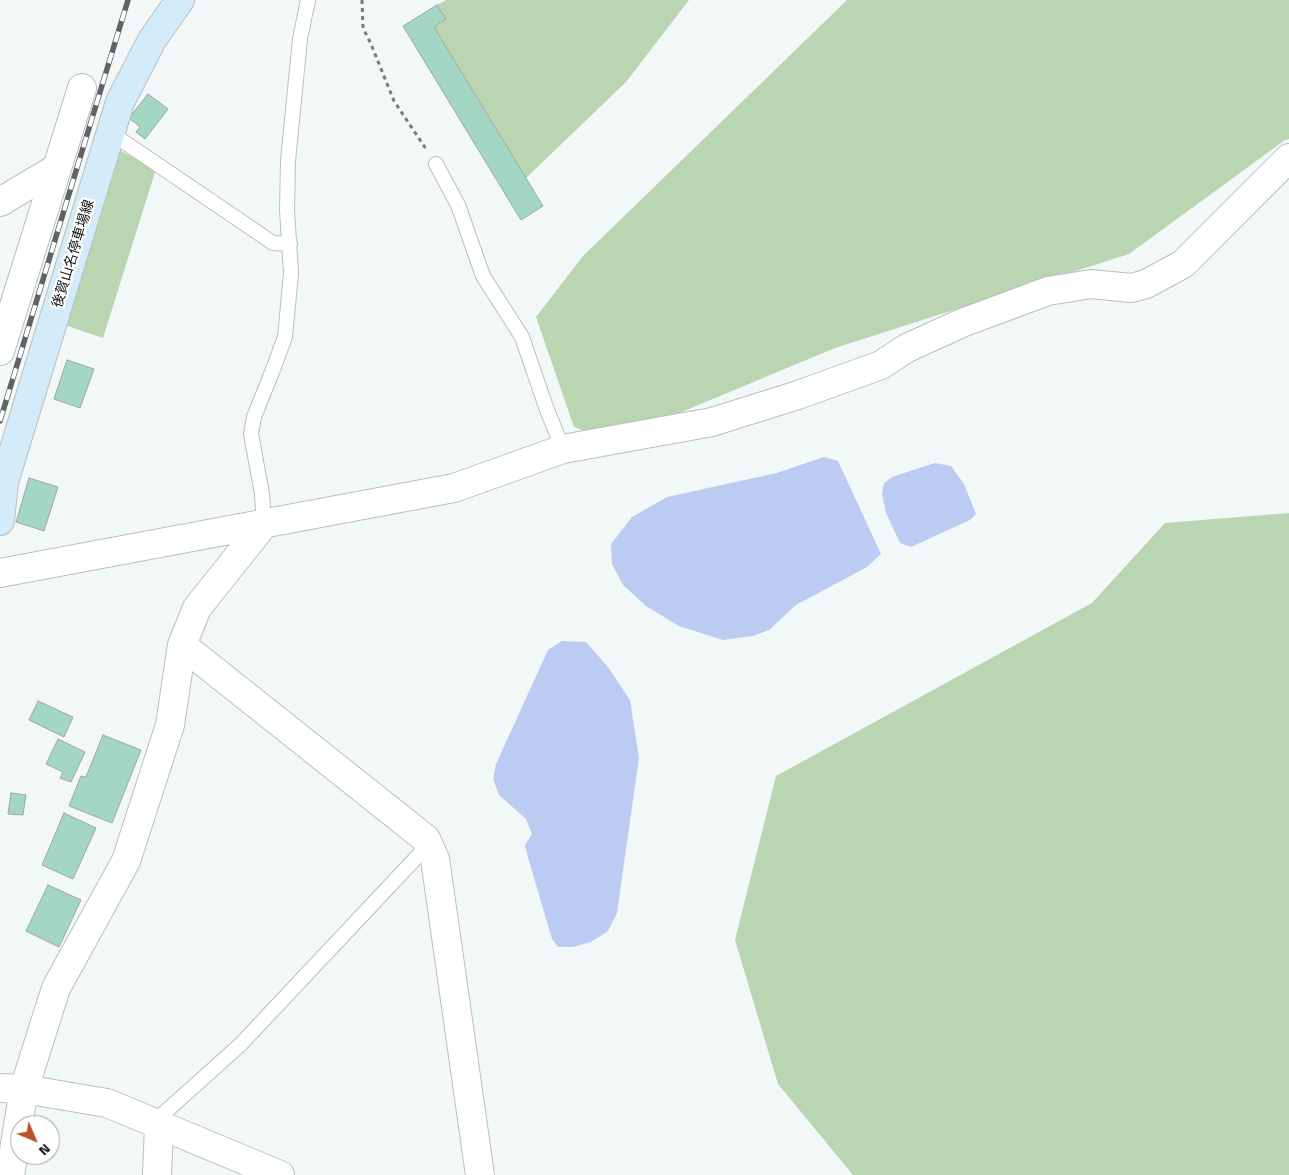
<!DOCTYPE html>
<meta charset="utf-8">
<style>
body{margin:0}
#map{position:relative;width:1289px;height:1175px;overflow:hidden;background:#f2f7f7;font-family:"Titillium Web",sans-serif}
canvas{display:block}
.north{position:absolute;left:10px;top:1115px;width:50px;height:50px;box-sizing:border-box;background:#fff;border:1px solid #9f9f9f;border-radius:50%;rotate:135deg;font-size:14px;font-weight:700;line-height:20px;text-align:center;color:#0f1010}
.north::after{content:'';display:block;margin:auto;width:18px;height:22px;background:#ba522c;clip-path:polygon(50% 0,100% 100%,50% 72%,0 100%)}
</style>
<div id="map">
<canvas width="1289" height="1175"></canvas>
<div class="north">N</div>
</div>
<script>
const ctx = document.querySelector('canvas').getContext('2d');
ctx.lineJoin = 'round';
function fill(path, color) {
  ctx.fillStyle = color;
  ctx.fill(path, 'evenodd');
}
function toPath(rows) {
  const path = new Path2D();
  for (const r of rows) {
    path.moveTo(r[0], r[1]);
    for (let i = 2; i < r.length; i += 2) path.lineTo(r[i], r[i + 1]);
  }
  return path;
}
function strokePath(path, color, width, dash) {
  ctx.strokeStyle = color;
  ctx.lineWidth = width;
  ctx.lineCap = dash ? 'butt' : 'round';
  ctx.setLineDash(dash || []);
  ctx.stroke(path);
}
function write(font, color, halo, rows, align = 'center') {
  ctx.font = font + ' "Titillium Web","Noto Sans JP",sans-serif';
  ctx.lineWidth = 4.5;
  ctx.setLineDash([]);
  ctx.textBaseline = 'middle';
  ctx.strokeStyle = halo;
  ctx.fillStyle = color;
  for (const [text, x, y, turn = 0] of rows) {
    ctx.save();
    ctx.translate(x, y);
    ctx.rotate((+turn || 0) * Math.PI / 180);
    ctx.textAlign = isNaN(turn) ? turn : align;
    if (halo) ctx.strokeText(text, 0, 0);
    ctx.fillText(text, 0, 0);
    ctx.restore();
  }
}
const green = toPath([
 [446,0,689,0,626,82,526,178,434,27,446,19,437,5],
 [847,0,1289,0,1289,139,1285,140,1129,254,835,348,612,441,574,427,536,317,583,256],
 [115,148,156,169,103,338,62,324],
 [1289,513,1289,1175,853,1175,778,1084,735,940,776,776,1092,603,1165,523]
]);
const water = toPath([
 [824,457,838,461,881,554,867,567,796,605,769,630,753,636,723,640,679,626,646,606,623,585,612,564,611,544,632,517,667,497,777,473],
 [935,463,951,466,964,484,976,514,970,520,911,547,900,543,886,513,882,494,884,483,892,477],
 [562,641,586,642,608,667,630,700,639,758,617,913,608,931,591,942,573,947,558,947,552,939,527,854,525,845,532,834,526,819,499,795,493,779,496,764,548,650]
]);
const building = toPath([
 [437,5,446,19,434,27,543,206,521,220,403,26,437,5],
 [148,94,168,109,145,139,136,132,140,127,129,118,148,94],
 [67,360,94,369,80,408,54,399,67,360],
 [29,478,58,487,44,531,16,522,29,478],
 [38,701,73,717,64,737,29,720,38,701],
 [103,735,141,750,112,823,69,806,81,776,86,777,103,735],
 [58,739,85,752,71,782,60,778,63,772,46,764,58,739],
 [11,793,26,795,23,815,8,814,11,793],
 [64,813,96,828,73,879,42,865,64,813],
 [48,885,81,900,59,947,26,931,48,885]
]);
const path = toPath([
 [362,0,363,28,371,44,394,101,426,149]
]);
const lane = toPath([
 [111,133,273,243,290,244],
 [436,164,458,205,483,276,522,337,547,410,563,449],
 [264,524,262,494,251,434,254,417,272,372,285,337,291,273,287,210,288,161,300,39,308,0],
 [159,1125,163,1114,240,1045,429,844]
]);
const street = toPath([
 [0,202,57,168],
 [0,351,82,88],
 [264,524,197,608,182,645,426,839,435,859,480,1175],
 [0,573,454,488,563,449,712,422,798,395,881,365,907,348,962,323,1048,291,1091,284,1131,288,1146,284,1183,264,1289,158],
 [0,1088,24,1089,107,1103,280,1175],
 [10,1175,24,1089,56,988,126,861,170,725,182,645],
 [157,1175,159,1125]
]);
const secondary = toPath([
 [0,521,4,482,120,102,152,40,180,0]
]);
const rail = toPath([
 [0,421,128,0]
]);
const streetNames = [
 ["後賀山名停車場線",74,254,-73]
];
fill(green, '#bad5b1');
fill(water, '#bccbf2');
fill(building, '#a4d6c4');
strokePath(building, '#a1a5a4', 1);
strokePath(lane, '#bbbfc0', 16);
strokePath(street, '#bbbfc0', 30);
strokePath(secondary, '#bbbfc0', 30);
strokePath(path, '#787b7b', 3, [4, 4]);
strokePath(lane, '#fff', 14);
strokePath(street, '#fff', 28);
strokePath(secondary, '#d4ebf9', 28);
strokePath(rail, '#606363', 5.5);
strokePath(rail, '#fff', 4, [11]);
write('14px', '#0f1010', '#fff', streetNames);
</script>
